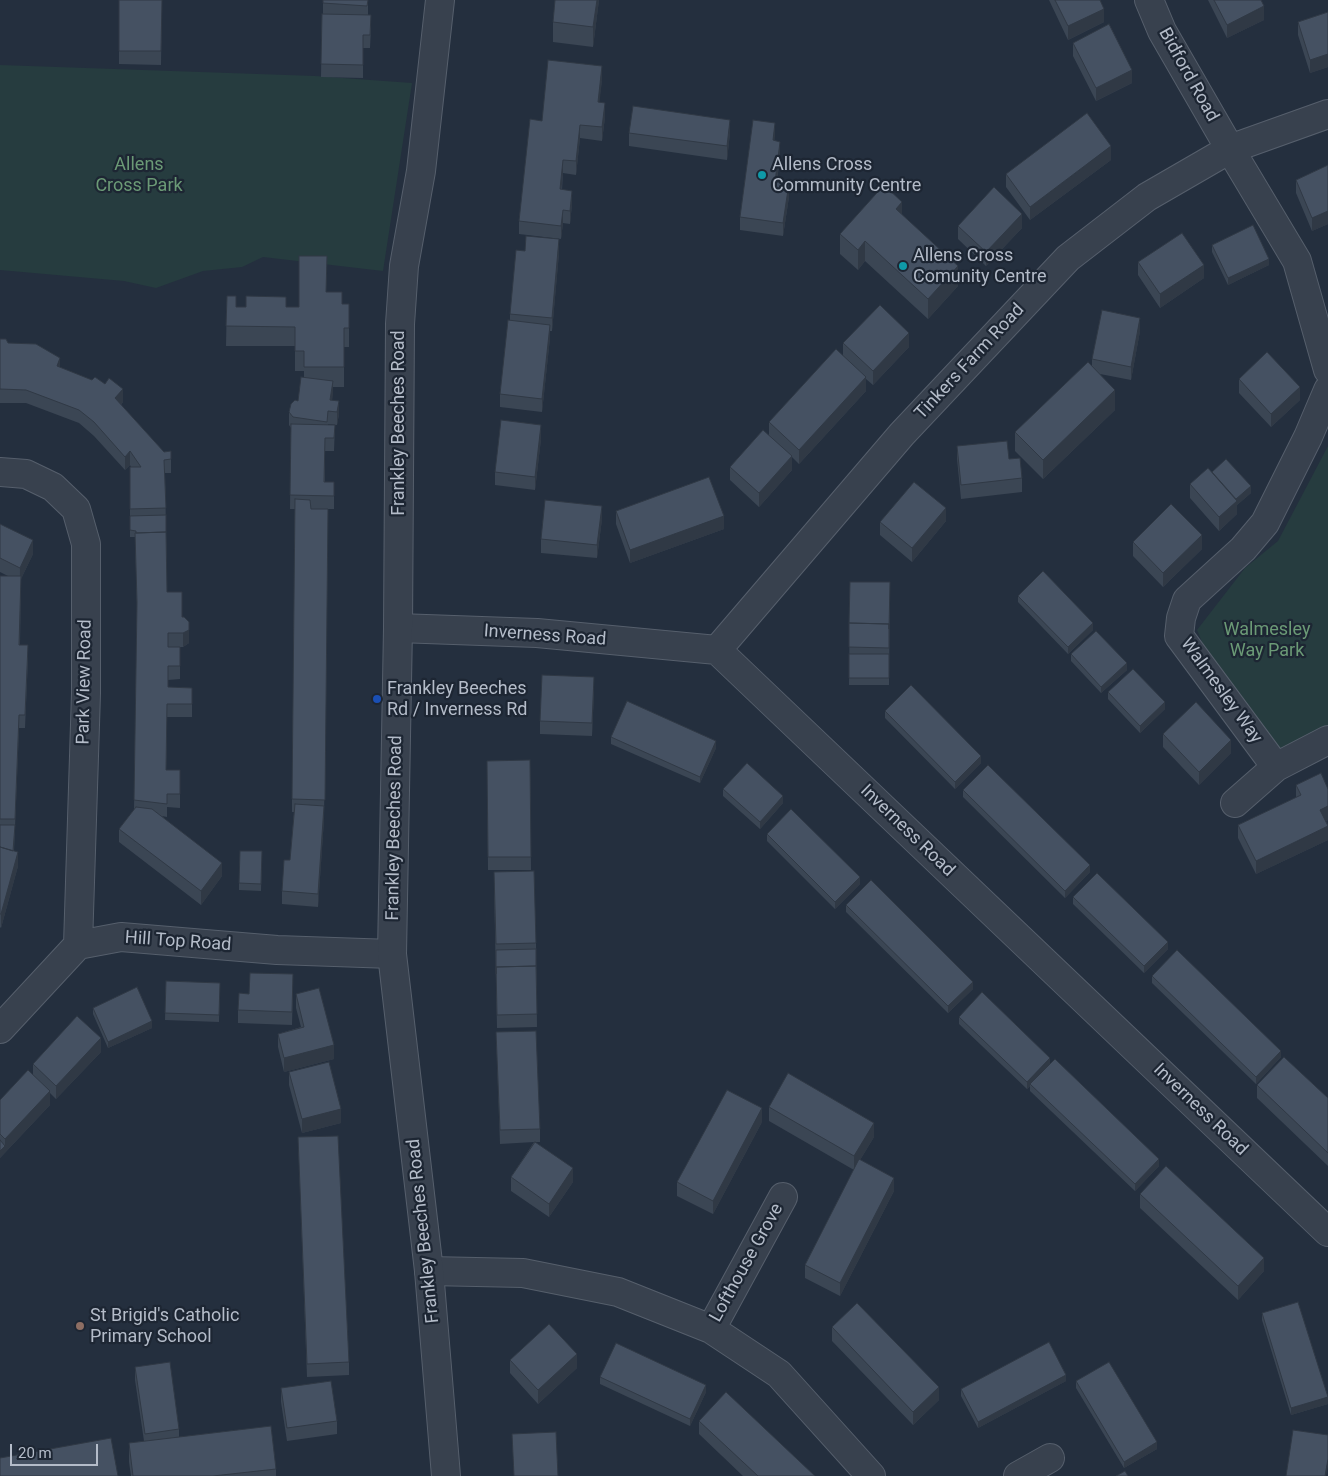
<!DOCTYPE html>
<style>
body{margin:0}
#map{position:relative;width:1328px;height:1476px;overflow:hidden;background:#242f3e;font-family:Roboto,sans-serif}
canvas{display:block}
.scale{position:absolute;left:10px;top:1444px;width:88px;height:22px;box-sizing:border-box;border:2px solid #b4bcc9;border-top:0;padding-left:6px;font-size:15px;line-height:18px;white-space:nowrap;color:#b4bcc9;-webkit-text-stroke:4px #1d2633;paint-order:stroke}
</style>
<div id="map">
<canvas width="1328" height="1476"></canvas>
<div class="scale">20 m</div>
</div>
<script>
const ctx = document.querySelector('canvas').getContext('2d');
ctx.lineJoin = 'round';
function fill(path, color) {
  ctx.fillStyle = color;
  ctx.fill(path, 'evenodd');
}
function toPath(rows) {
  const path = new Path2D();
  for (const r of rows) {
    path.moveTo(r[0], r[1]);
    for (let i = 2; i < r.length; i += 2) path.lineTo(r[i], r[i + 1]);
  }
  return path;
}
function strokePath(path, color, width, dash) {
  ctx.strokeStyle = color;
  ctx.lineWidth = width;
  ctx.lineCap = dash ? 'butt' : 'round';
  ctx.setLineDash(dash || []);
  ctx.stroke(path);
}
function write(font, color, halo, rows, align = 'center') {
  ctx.font = font + ' Roboto,sans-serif';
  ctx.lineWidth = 4.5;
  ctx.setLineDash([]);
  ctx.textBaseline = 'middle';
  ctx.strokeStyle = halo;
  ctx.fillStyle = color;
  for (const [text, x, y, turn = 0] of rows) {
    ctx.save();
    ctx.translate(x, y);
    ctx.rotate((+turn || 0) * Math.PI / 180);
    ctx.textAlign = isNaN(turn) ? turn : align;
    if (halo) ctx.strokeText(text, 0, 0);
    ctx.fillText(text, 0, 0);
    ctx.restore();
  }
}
const green = toPath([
 [0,65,315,76,412,83,383,271,263,257,242,267,203,271,156,288,124,281,0,270],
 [1328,446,1328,726,1286,754,1220,685,1197,630,1245,568,1278,541]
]);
const minor = toPath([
 [1149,0,1162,31,1230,149,1297,261,1328,370],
 [1328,390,1308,437,1265,523,1243,549,1187,600,1181,618,1179,636,1276,767,1328,740],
 [0,472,26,474,53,487,76,509,86,544,86,693,78,945],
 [398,628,537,633,717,650,1328,1232],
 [717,650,902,434,1068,258,1147,197,1230,149,1328,114],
 [1235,803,1276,767],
 [0,1029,78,945,121,937,277,950,392,954],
 [429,1271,523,1273,618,1292,711,1329,779,1374,871,1476],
 [711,1329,783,1197],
 [1018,1476,1050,1458]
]);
const tertiary = toPath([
 [440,0,421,171,404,266,400,324,398,628,392,954,429,1271,446,1476]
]);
const wall = toPath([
 [119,0,162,0,161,65,119,64],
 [323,0,368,0,368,15,371,28,370,48,363,48,363,78,321,77,322,14,323,14],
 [555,0,599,0,593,47,553,42,553,22],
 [1049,0,1100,0,1104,22,1068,40],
 [1208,0,1261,0,1264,20,1227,38],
 [1328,12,1328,67,1310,73,1298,35,1298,22],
 [1073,43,1132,83,1096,101,1073,56],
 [602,80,599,102,605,117,602,141,580,138,576,175,563,173,562,190,572,204,570,224,563,223,561,239,519,234,519,221,542,121],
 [629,133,730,133,727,160,629,146],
 [775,137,774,141,780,155,777,182,789,197,783,236,740,230,740,217],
 [1111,160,1030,220,1006,187,1006,174],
 [1328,165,1328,224,1312,231,1296,193,1296,180],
 [902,216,958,286,928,319,865,261,858,270,840,254,840,234],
 [958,226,1022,228,986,266,958,239],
 [1212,245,1269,265,1228,285,1212,252],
 [525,251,559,253,552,331,550,331,550,338,542,412,500,407,500,394,510,320,510,314],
 [1138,262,1204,278,1160,308,1138,275],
 [327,292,342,304,349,304,349,347,344,347,344,387,333,387,332,400,339,414,337,425,328,424,328,425,335,425,334,451,325,451,325,482,334,482,334,509,328,509,324,819,318,907,282,904,282,891,290,860,294,812,292,812,292,799,295,509,290,509,291,428,289,425,289,412,298,401,304,378,304,371,295,371,295,346,226,346,227,296,236,307,299,307],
 [1140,331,1131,380,1100,374,1115,410,1043,479,1015,451,1015,432,1092,367,1092,359],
 [0,339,60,367,123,402,121,405,164,452,171,451,171,473,165,473,167,592,182,617,189,643,183,647,168,647,180,647,180,679,168,680,168,687,192,688,192,717,167,717,166,770,180,770,180,808,167,807,167,817,162,816,222,876,201,905,119,842,119,829,134,810,137,610,135,537,130,537,130,467,131,467,130,465,125,470,94,436,79,423,26,403,0,403],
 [843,343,909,347,873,385,866,379,866,391,799,464,792,457,792,470,759,507,730,480,730,467,769,435,769,422,843,356],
 [1239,379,1300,400,1271,427,1239,393],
 [541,439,535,490,495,485,495,472],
 [957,446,1009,459,1022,478,1022,492,961,499,957,459],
 [1212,472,1251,493,1237,505,1237,514,1219,531,1190,498,1190,484],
 [616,511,724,529,630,563,616,524],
 [602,519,597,558,541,553,541,539],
 [946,521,912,562,880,535,880,522],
 [0,524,33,554,21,579,20,645,28,658,25,728,19,728,14,851,18,866,1,928,0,927,0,576,8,576,0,572],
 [1133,542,1202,549,1163,587,1133,556],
 [850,582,890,582,889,685,849,685],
 [1018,596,1093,630,1068,654,1018,602],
 [1071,654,1127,670,1101,693,1071,661],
 [594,691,592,736,540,734,540,721],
 [1108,692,1165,709,1140,733,1108,699],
 [885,711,981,763,955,789,885,718],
 [1163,734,1231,753,1199,785,1163,747],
 [611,737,716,748,700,783,611,744],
 [530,760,531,870,488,870,487,761],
 [1296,785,1328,820,1326,821,1328,825,1328,840,1256,874,1238,838,1238,825,1296,798],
 [723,789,783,803,760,829,723,796],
 [963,790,1090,872,1065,898,963,797],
 [767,834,860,884,835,909,767,841],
 [262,851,261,891,239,890,239,883],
 [494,886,536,943,537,1027,497,1028],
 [1073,897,1168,949,1144,973,1073,904],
 [846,905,973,989,948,1013,846,912],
 [1152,976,1281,1057,1256,1084,1152,983],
 [166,981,220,983,219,1022,165,1020],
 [293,988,292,1025,238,1023,238,1010,249,994],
 [296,994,334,1059,284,1072,278,1047,278,1034,301,1027,296,1008],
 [93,1008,152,1028,108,1048,93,1014],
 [959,1017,1159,1166,1135,1191,1030,1091,1030,1086,1027,1089,959,1024],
 [496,1032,540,1129,540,1142,535,1142,573,1182,549,1217,511,1191,511,1177,534,1142,500,1144],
 [101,1052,56,1099,50,1093,50,1105,0,1158,0,1100,33,1075,33,1064],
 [289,1072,341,1123,302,1133,289,1085],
 [1257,1085,1328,1098,1328,1166,1257,1098],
 [769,1107,874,1137,860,1160,894,1191,840,1296,805,1278,805,1265,854,1170,769,1121],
 [762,1122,713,1214,677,1196,677,1182],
 [298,1137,349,1362,349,1375,307,1377],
 [1140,1194,1264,1271,1238,1300,1140,1208],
 [1262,1313,1328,1404,1291,1415,1262,1320],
 [832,1327,939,1400,913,1425,832,1341],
 [510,1360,577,1368,538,1404,510,1373],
 [135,1367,179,1429,179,1437,276,1469,276,1476,131,1476,129,1462,129,1443,144,1441,135,1380],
 [600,1377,706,1392,690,1426,600,1384],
 [1066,1381,978,1428,961,1396,961,1389],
 [1076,1381,1157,1449,1124,1468,1076,1388],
 [281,1388,337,1421,337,1434,287,1441,281,1402],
 [699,1421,815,1476,743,1476,699,1434]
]);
const shadedWall = toPath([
 [597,0,599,0,593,47,593,27],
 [1264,6,1264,20,1227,38,1227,25],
 [1104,9,1104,22,1068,40,1068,26],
 [1328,54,1328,67,1310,73,1310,60],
 [602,66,602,80,598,116,598,102],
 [1132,70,1132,83,1096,101,1096,88],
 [605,103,605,117,602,141,602,127],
 [730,120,730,133,727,160,727,146],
 [775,123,775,137,773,154,773,140],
 [580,125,580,138,576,175,576,161],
 [780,142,780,155,775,195,775,182],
 [1111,146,1111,160,1030,220,1030,207],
 [563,160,563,173,560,203,560,189],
 [789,183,789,197,783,236,783,223],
 [572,191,572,204,570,224,570,211],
 [902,202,902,221,896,209],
 [563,210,563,223,561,239,561,226],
 [1328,211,1328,224,1312,231,1312,218],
 [1022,214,1022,228,986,266,986,252],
 [559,239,559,253,552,331,552,318],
 [865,241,865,261,858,270,858,250],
 [1269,259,1269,265,1228,285,1228,278],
 [1204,265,1204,278,1160,308,1160,294],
 [958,266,958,286,928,319,928,299],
 [1140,318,1140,331,1131,380,1131,367],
 [550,325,550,338,542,412,542,399],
 [909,333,909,347,873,385,873,371],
 [60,358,60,371,57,366],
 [866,377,866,391,799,464,799,450],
 [333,381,333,395,330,413,330,400],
 [1300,387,1300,400,1271,427,1271,414],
 [123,389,123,402,115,412,115,398],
 [1115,390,1115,410,1043,479,1043,460],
 [339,401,339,414,337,425,337,412],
 [541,425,541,439,535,490,535,477],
 [130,451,130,465,125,470,125,457],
 [792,456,792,470,759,507,759,493],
 [1251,486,1251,493,1237,505,1237,514,1219,531,1219,517,1233,502],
 [602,506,602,519,597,558,597,545],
 [946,508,946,521,912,562,912,548],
 [724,516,724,529,630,563,630,550],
 [1202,535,1202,549,1163,587,1163,573],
 [33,540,33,554,21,579,19,658,20,568],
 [1093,623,1093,630,1068,654,1068,647],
 [189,630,189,643,183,647,183,633],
 [1127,663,1127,670,1101,693,1101,687],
 [594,677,594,691,592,736,592,723],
 [1165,702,1165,709,1140,733,1140,726],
 [19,715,15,832,13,864,15,825],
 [1231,740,1231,753,1199,785,1199,772],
 [716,741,716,748,700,783,700,777],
 [981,756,981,763,955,789,955,782],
 [783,796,783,803,760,829,760,822],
 [324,806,324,819,318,907,318,894],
 [1328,806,1328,820,1320,823,1320,810],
 [1328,826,1328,840,1256,874,1256,861],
 [18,852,18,866,1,928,1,914],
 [222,863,222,876,201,905,201,891],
 [1090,865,1090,872,1065,898,1065,891],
 [860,877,860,884,835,909,835,902],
 [1168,942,1168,949,1144,973,1144,966],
 [973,982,973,989,948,1013,948,1006],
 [152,1021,152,1028,108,1048,108,1042],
 [101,1038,101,1052,56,1099,56,1086],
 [334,1045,334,1059,284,1072,284,1058],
 [1281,1051,1281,1057,1256,1084,1256,1077],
 [1050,1058,1050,1065,1030,1084,1030,1086,1027,1089,1027,1082],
 [50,1091,50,1105,0,1158,0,1151,5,1146,5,1139],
 [762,1108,762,1122,713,1214,713,1201],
 [341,1109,341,1123,302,1133,302,1119],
 [874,1123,874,1137,854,1170,854,1156],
 [1159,1159,1159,1166,1135,1191,1135,1184],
 [573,1168,573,1182,549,1217,549,1204],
 [894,1178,894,1191,840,1296,840,1283],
 [1264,1258,1264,1271,1238,1300,1238,1286],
 [577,1354,577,1368,538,1404,538,1390],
 [1066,1375,1066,1381,978,1428,978,1422],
 [706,1385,706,1392,690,1426,690,1419],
 [939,1387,939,1400,913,1425,913,1412],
 [1328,1397,1328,1404,1291,1415,1291,1408],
 [1157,1442,1157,1449,1124,1468,1124,1462],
 [1328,1459,1328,1466,1326,1476,1325,1476]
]);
const building = toPath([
 [119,0,162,0,161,51,119,51,119,0],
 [323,0,368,0,367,6,323,3,323,0],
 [555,0,597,0,593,27,553,22,555,0],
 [1055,0,1100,0,1104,9,1068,26,1055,0],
 [1214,0,1261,0,1264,6,1227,25,1214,0],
 [1328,12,1328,54,1310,60,1298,22,1328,12],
 [322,14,371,15,370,35,363,35,363,65,321,64,322,14],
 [1109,24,1132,70,1096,88,1073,43,1109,24],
 [548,60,602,66,598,102,605,103,602,127,580,125,576,161,563,160,560,189,572,191,570,211,563,210,561,226,519,221,530,119,542,121,548,60],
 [633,106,730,120,727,146,629,133,633,106],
 [1087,113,1111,146,1030,207,1006,174,1087,113],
 [753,120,775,123,773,140,780,142,775,182,789,183,783,223,740,217,753,120],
 [1328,165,1328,211,1312,218,1296,180,1328,165],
 [884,185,902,202,896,209,958,266,928,299,865,241,858,250,840,234,884,185],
 [994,187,1022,214,986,252,958,226,994,187],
 [1253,225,1269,259,1228,278,1212,245,1253,225],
 [1182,233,1204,265,1160,294,1138,262,1182,233],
 [526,236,559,239,552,318,510,314,516,250,525,251,526,236],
 [299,256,327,256,326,292,342,292,342,304,349,304,349,328,344,328,344,367,304,367,304,351,295,351,295,327,226,326,227,296,236,296,236,307,246,307,246,296,286,297,286,307,299,307,299,256],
 [880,305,909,333,873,371,843,343,880,305],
 [1102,310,1140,318,1131,367,1092,359,1102,310],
 [508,320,550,325,542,399,500,394,508,320],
 [0,339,6,339,8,343,36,344,60,358,57,366,92,380,95,377,105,384,109,378,123,389,115,398,164,452,171,451,171,459,164,460,166,508,130,509,130,467,141,467,130,451,125,457,94,422,79,410,26,390,0,389,0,339],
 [836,349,866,377,799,450,769,422,836,349],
 [1267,352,1300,387,1271,414,1239,379,1267,352],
 [1088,362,1115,390,1043,460,1015,432,1088,362],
 [301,377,333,381,330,400,339,401,337,412,328,411,327,422,293,417,289,412,291,404,295,400,298,401,301,377],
 [501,420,541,425,535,477,495,472,501,420],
 [291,424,335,425,334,438,325,438,324,482,334,482,334,496,290,495,291,424],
 [763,430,792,456,759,493,730,467,763,430],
 [1007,441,1009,459,1020,458,1022,478,961,485,957,446,1007,441],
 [1226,459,1251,486,1236,499,1212,472,1226,459],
 [1208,468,1237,501,1219,517,1190,484,1208,468],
 [709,477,724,516,630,550,616,511,709,477],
 [914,482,946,508,912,548,880,522,914,482],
 [295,499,310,500,311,509,328,509,325,800,292,799,295,499],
 [545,500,602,506,597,545,541,539,545,500],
 [1171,504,1202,535,1163,573,1133,542,1171,504],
 [166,515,166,532,136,533,136,531,130,530,130,516,166,515],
 [0,524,33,540,20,568,0,558,0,524],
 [166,532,167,592,182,592,182,617,184,617,189,622,189,630,183,633,168,633,168,647,180,647,180,666,168,666,168,687,192,688,192,704,167,704,166,770,180,770,180,794,167,794,167,804,134,800,137,602,135,533,166,532],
 [1043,571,1093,623,1068,647,1018,596,1043,571],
 [0,576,21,576,19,645,28,645,25,715,19,715,15,819,0,819,0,576],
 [850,582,890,582,889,629,889,624,849,623,850,582],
 [849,623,889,624,889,648,849,647,849,623],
 [1096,631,1127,663,1101,687,1071,654,1096,631],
 [849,654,889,654,889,678,849,678,849,654],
 [1133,669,1165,702,1140,726,1108,692,1133,669],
 [542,675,594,677,592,723,540,721,542,675],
 [911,685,981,756,955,782,885,711,911,685],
 [627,701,716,741,700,777,611,737,627,701],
 [1196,702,1231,740,1199,772,1163,734,1196,702],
 [530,760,531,857,488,857,487,761,530,760],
 [747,763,783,796,760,822,723,789,747,763],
 [988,765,1090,865,1065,891,963,790,988,765],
 [1321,773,1328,789,1328,806,1320,810,1328,826,1256,861,1238,825,1301,795,1296,785,1321,773],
 [295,804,324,806,318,894,282,891,284,860,290,860,295,804],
 [136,807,152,809,222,863,201,891,119,829,136,807],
 [791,809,860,877,835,902,767,834,791,809],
 [0,825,15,825,13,851,0,847,0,825],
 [0,847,18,852,1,914,0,914,0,847],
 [240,851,262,851,261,884,239,883,240,851],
 [534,871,536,943,496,944,494,872,534,871],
 [1097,873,1168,942,1144,966,1073,897,1097,873],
 [871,880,973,982,948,1006,846,905,871,880],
 [536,949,536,966,496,967,496,974,496,950,536,949],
 [1177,950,1281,1051,1256,1077,1152,976,1177,950],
 [536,966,537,1014,497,1015,496,967,536,966],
 [250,973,293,974,292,1012,238,1010,239,993,249,994,250,973],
 [166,981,220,983,219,1015,165,1013,166,981],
 [137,987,152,1021,108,1042,93,1008,137,987],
 [319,988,334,1045,284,1058,278,1034,304,1027,296,994,319,988],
 [982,992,1050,1058,1027,1082,959,1017,982,992],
 [77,1016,101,1038,56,1086,33,1064,77,1016],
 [536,1031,540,1129,500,1130,496,1032,536,1031],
 [1284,1057,1328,1098,1328,1153,1257,1085,1284,1057],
 [1055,1059,1159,1159,1135,1184,1030,1084,1055,1059],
 [329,1062,341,1109,302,1119,289,1072,329,1062],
 [28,1070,50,1091,5,1139,0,1134,0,1100,28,1070],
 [788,1073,874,1123,854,1156,769,1107,788,1073],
 [727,1090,762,1108,713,1201,677,1182,727,1090],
 [338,1136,349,1362,307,1364,298,1137,338,1136],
 [0,1140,5,1146,0,1151,0,1140],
 [535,1142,573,1168,549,1204,511,1177,535,1142],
 [859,1159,894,1178,840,1283,805,1265,859,1159],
 [1166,1166,1264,1258,1238,1286,1140,1194,1166,1166],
 [1298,1302,1328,1397,1291,1408,1262,1313,1298,1302],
 [857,1303,939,1387,913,1412,832,1327,857,1303],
 [549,1324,577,1354,538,1390,510,1360,549,1324],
 [1049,1342,1066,1375,978,1422,961,1389,1049,1342],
 [616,1343,706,1385,690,1419,600,1377,616,1343],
 [170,1362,179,1429,145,1434,135,1367,170,1362],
 [1109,1362,1157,1442,1124,1462,1076,1381,1109,1362],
 [331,1381,337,1421,287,1428,281,1388,331,1381],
 [726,1392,815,1476,758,1476,699,1421,726,1392],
 [271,1426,276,1469,213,1476,133,1476,129,1443,271,1426],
 [1293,1430,1328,1435,1328,1459,1325,1476,1286,1476,1293,1430],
 [556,1432,558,1476,514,1476,512,1434,556,1432],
 [111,1438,118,1476,0,1476,0,1458,111,1438],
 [1125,1471,1128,1476,1116,1476,1125,1471]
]);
const markers = [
 [762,175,5,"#0f9aa8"],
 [903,266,5,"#0f9aa8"],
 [377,699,5,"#1a4fb4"],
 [80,1326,5,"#8d6e63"]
];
const streetNames = [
 ["Bidford Road",1188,75,61],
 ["Tinkers Farm Road",970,362,-47],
 ["Frankley Beeches Road",399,423,-90],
 ["Inverness Road",545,636,4],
 ["Park View Road",85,682,-89],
 ["Walmesley Way",1221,691,54],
 ["Frankley Beeches Road",395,828,-89],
 ["Inverness Road",907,831,44],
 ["Hill Top Road",178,942,4],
 ["Inverness Road",1200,1110,44],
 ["Frankley Beeches Road",424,1231,-96],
 ["Lofthouse Grove",747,1263,-61]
];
const parkNames = [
 ["Allens",139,165],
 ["Cross Park",139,186],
 ["Walmesley",1267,630],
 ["Way Park",1267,651]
];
const poiNames = [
 ["Allens Cross",772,165],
 ["Community Centre",772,186],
 ["Allens Cross",913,256],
 ["Comunity Centre",913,277],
 ["Frankley Beeches",387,689],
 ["Rd / Inverness Rd",387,710],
 ["St Brigid's Catholic",90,1316],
 ["Primary School",90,1337]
];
fill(green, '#263c3f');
strokePath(minor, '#565f6c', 30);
strokePath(tertiary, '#565f6c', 30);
strokePath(minor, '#38414e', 28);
strokePath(tertiary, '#38414e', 28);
fill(wall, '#3b4654');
fill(shadedWall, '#303945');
fill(building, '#455162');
strokePath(building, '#303945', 1);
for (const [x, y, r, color] of markers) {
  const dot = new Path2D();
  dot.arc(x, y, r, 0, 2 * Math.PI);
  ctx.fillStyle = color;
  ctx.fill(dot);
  strokePath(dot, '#1d2633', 2);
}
write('18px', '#b4bcc9', '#1d2633', streetNames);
write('18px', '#6b9a76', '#1d2633', parkNames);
write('18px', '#b4bcc9', '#1d2633', poiNames, 'left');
</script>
